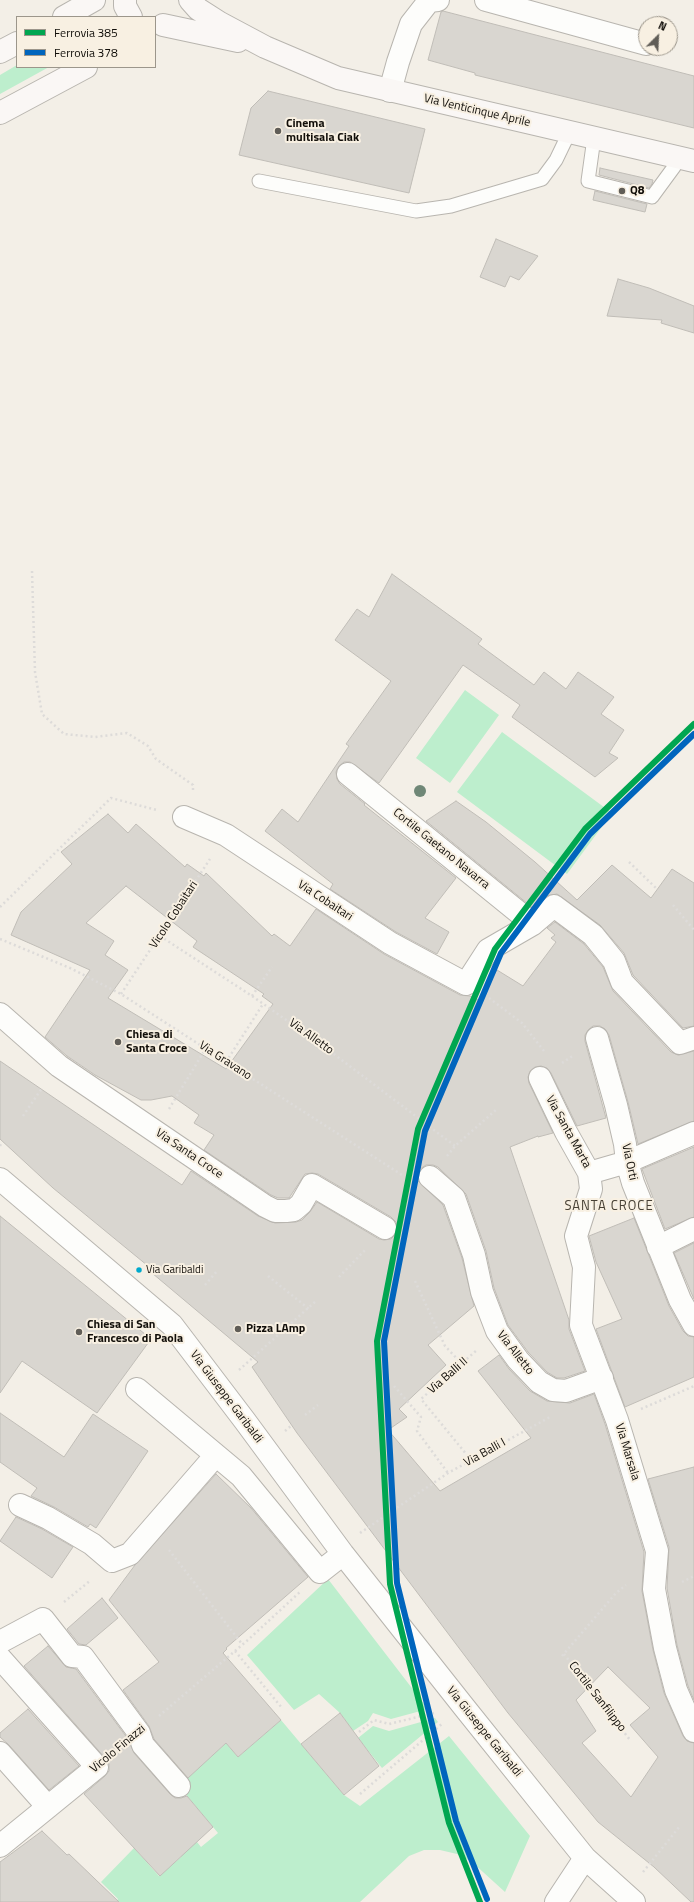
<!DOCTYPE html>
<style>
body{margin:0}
#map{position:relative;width:694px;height:1902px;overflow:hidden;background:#f3efe7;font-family:"Titillium Web",sans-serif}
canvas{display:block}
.legend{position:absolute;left:16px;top:16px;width:140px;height:52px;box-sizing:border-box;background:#f8f0e2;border:1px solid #9c968b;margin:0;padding:5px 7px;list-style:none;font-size:12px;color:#110e09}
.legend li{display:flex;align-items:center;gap:8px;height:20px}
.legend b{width:20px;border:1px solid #9c968b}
.north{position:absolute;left:638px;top:16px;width:40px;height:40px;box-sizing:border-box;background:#f8f0e2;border:1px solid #9c968b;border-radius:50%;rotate:24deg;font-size:11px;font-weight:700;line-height:16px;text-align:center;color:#110e09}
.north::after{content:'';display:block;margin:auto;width:14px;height:18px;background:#605d57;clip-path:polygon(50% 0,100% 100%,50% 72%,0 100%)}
</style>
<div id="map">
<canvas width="694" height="1902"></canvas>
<ul class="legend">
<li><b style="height:5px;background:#00a651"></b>Ferrovia 385</li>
<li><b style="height:5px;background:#0065bd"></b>Ferrovia 378</li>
</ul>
<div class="north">N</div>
</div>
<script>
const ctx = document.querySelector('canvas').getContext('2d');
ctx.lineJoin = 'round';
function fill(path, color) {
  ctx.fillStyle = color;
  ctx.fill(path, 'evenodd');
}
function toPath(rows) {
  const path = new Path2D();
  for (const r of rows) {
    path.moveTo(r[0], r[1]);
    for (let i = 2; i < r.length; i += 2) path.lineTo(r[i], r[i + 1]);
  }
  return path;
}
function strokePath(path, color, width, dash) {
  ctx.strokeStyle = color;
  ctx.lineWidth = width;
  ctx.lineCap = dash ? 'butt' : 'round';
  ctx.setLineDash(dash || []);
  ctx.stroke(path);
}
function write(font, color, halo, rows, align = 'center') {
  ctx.font = font + ' "Titillium Web",sans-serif';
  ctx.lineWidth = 4;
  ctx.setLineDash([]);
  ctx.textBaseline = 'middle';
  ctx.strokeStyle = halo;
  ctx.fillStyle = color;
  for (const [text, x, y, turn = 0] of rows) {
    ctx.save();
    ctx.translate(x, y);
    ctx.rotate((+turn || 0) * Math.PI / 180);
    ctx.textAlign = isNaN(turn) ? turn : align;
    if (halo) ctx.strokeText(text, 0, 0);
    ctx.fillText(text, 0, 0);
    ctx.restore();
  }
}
const green = toPath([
 [17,65,17,67,49,67,0,94,0,75],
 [465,690,499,715,450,783,416,758],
 [502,732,612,813,567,874,457,792],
 [328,1579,428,1709,391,1719,373,1713,368,1721,353,1731,340,1713,319,1694,294,1710,247,1655],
 [435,1718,438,1722,382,1768,358,1738,373,1726,389,1731],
 [281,1720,344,1795,360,1806,449,1736,530,1836,505,1892,472,1862,457,1854,440,1850,424,1850,409,1856,360,1902,116,1902,118,1899,101,1882,134,1848,159,1876,181,1857,177,1817,201,1847,218,1833,183,1791,190,1786,186,1779,226,1743,238,1757]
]);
const building = toPath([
 [443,11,694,76,694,128,475,75,475,73,428,60,441,12,443,11],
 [268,91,425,129,409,193,239,155,251,108,268,91],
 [600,168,653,180,652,184,649,188,599,175,600,168],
 [595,191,647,204,645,212,593,200,595,191],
 [496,239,538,256,519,280,510,276,505,287,480,277,496,239],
 [618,279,649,288,694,306,694,333,661,323,662,320,607,316,618,279],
 [392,574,482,639,478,644,534,685,544,672,566,689,578,672,614,697,601,714,624,730,609,753,618,758,595,777,512,717,520,705,463,665,379,783,350,762,344,762,339,766,336,772,337,779,340,784,365,804,364,805,456,878,425,918,449,932,437,954,396,932,330,889,333,884,265,831,282,809,298,822,349,746,346,744,391,681,335,640,357,609,369,617,392,574],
 [456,801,486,822,535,862,577,900,612,865,651,898,672,869,694,883,694,1026,683,1028,633,975,624,953,600,925,557,894,546,896,533,908,426,821,456,801],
 [108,814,128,833,136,824,185,867,187,864,204,876,206,873,272,936,274,934,290,946,316,909,384,954,460,995,470,996,479,1000,497,970,523,986,556,942,551,938,555,935,547,928,555,922,584,944,603,967,613,991,671,1052,678,1055,694,1051,694,1121,638,1144,628,1102,609,1035,605,1029,600,1026,593,1026,588,1030,585,1035,585,1041,606,1118,577,1126,551,1073,547,1068,541,1066,535,1067,530,1071,528,1077,529,1083,553,1133,538,1137,538,1136,510,1147,569,1320,569,1329,585,1371,564,1378,557,1378,547,1372,528,1352,508,1325,494,1288,486,1251,466,1194,438,1167,433,1165,426,1165,420,1169,418,1175,418,1181,443,1205,462,1258,474,1306,428,1345,446,1365,399,1409,407,1417,388,1430,440,1491,531,1438,478,1371,499,1355,509,1369,530,1391,547,1401,570,1403,594,1394,605,1424,644,1552,642,1591,653,1650,664,1693,683,1736,687,1741,694,1743,694,1902,691,1902,654,1867,598,1822,508,1713,297,1433,252,1367,258,1362,146,1268,148,1266,53,1188,0,1139,0,1061,182,1185,191,1171,258,1216,275,1223,296,1222,302,1220,309,1213,317,1202,379,1239,384,1240,391,1239,396,1234,397,1228,396,1222,391,1217,318,1174,312,1173,305,1174,289,1198,278,1198,271,1195,204,1150,214,1135,194,1123,199,1115,172,1096,151,1100,141,1100,95,1075,67,1056,45,1037,90,970,11,935,21,912,72,864,61,852,108,814],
 [126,886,197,941,193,947,264,994,262,996,273,1004,226,1069,108,998,128,970,105,955,114,941,86,923,126,886],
 [608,1667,650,1708,630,1725,658,1757,631,1797,582,1743,596,1731,576,1700,608,1667],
 [694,1147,694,1217,665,1229,642,1169,694,1147],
 [0,1216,151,1339,97,1413,22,1361,0,1393,0,1216],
 [634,1218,669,1306,683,1331,688,1336,694,1337,694,1377,625,1407,596,1329,622,1319,596,1262,589,1236,634,1218],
 [694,1243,694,1299,674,1253,694,1243],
 [0,1413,64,1457,93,1414,148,1451,96,1528,90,1524,88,1527,54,1507,31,1496,37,1488,0,1462,0,1413],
 [694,1467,694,1700,688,1686,677,1645,667,1588,669,1547,648,1479,694,1467],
 [216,1474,251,1508,308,1577,226,1648,227,1649,223,1653,281,1720,238,1757,226,1743,188,1778,154,1739,149,1726,123,1690,159,1662,109,1600,135,1565,216,1474],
 [16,1517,42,1529,73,1547,52,1578,0,1541,16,1517],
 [102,1598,118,1618,86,1645,79,1644,67,1629,102,1598],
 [48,1646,66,1667,76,1669,128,1739,134,1753,170,1794,175,1798,181,1798,187,1796,213,1827,160,1876,84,1794,105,1776,109,1771,109,1764,106,1759,24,1666,48,1646],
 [28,1709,79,1766,49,1790,9,1745,0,1737,0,1733,28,1709],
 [340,1713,379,1766,344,1795,301,1744,340,1713],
 [42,1831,67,1855,69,1854,119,1902,0,1902,0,1862,42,1831]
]);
const path = toPath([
 [32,571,35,672,42,714,64,734,95,737,127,733,148,746,156,759,193,785,193,791],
 [629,862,657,889],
 [673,905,694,930],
 [0,907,111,798,157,810],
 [160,936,252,996,322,1045,455,1146],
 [0,939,70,968,121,994,402,1175],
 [121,994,210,859],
 [252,996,272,967],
 [489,998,522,1023,544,1051],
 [226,1062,263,1004],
 [562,1063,574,1055],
 [169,1109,206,1048],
 [23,1116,42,1088],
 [0,1146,2,1142],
 [447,1156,455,1146,497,1109],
 [402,1208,412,1197],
 [268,1276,309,1309],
 [339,1277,366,1249],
 [415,1281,445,1346,462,1364],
 [205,1285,218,1270],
 [239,1370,316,1301],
 [394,1386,421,1417,417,1431,448,1473],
 [641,1409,694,1386],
 [305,1415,318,1405],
 [285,1431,292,1425],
 [470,1461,467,1455,421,1399,477,1350],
 [360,1533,448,1473,550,1417],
 [169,1550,242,1644],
 [682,1582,694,1576],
 [64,1602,91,1580],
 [235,1651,282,1708],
 [564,1654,630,1740],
 [562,1656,616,1593,626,1585],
 [159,1716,249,1639,301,1591],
 [359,1732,374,1720,389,1724,434,1713],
 [360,1794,443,1723],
 [643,1872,680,1826]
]);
const lane = toPath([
 [594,138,588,181,652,197,674,167,677,157],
 [259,181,416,211,451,206,542,179,556,160,569,133]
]);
const street = toPath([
 [486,0,646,44],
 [390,91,398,62,411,24,429,1,438,0],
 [348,774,533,924],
 [184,817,226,835,390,943,466,984,488,950,533,924,554,906,593,935,614,961,622,982,680,1043,694,1038],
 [0,1014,59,1066,265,1206,275,1211,286,1211,294,1210,301,1204,312,1185,385,1228],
 [597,1038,616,1105,625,1144,627,1162,633,1183,680,1300,694,1325],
 [540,1078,566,1132,589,1173,627,1162,694,1133],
 [589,1173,591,1189,576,1236,584,1267,581,1325,617,1420,657,1551,654,1589,665,1648,676,1690,694,1731],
 [430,1177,454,1198,474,1255,482,1292,497,1331,518,1360,539,1382,553,1390,566,1391,602,1378],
 [0,1179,172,1325,245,1421,343,1554,464,1707,585,1858,634,1902],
 [658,1247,694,1229],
 [137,1389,241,1476,320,1572,343,1554],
 [20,1505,48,1518,92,1544,112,1561,130,1554,216,1455],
 [0,1642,43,1619,72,1656,83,1657,139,1733,143,1745,179,1786],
 [0,1658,97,1767,0,1846],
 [0,1753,48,1807],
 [556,1902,585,1858]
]);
const secondary = toPath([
 [125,0,125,6,131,17],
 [190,0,198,9,220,23,265,47,338,78,694,161],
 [64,17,94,0],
 [163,25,238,41],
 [0,52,17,43],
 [0,113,86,67]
]);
const rail1 = toPath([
 [480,1902,449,1823,390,1584,377,1341,418,1129,495,949,585,829,694,724]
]);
const rail2 = toPath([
 [487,1899,456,1821,397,1583,384,1341,425,1131,501,953,590,834,694,734]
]);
const trees = [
 [420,791]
];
const markers = [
 [278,131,4,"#605d57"],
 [622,191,4,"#605d57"],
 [118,1042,4,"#605d57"],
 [139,1270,3.5,"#00a9ce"],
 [238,1329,4,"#605d57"],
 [79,1332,4,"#605d57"]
];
const busNames = [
 ["Via Garibaldi",146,1270]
];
const streetNames = [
 ["Via Venticinque Aprile",477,111,13],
 ["Cortile Gaetano Navarra",441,849,39],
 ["Via Cobaitari",325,901,33],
 ["Vicolo Cobaitari",174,915,-57],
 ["Via Alletto",311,1037,36],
 ["Via Gravano",225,1061,33],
 ["Via Santa Marta",568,1132,61],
 ["Via Santa Croce",189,1154,34],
 ["Via Orti",629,1162,78],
 ["Via Alletto",515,1353,52],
 ["Via Balli II",448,1376,-41],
 ["Via Giuseppe Garibaldi",226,1397,53],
 ["Via Marsala",627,1452,73],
 ["Via Balli I",485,1453,-29],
 ["Cortile Sanfilippo",597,1697,52],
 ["Via Giuseppe Garibaldi",484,1732,51],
 ["Vicolo Finazzi",118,1749,-40]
];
const poiNames = [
 ["Cinema",286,124],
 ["multisala Ciak",286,138],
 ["Q8",630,191],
 ["Chiesa di",126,1035],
 ["Santa Croce",126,1049],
 ["Chiesa di San",87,1325],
 ["Francesco di Paola",87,1339],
 ["Pizza LAmp",246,1329]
];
const neighbourhoodNames = [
 ["SANTA CROCE",609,1207]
];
fill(green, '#bdeecd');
fill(building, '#d9d6d0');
strokePath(building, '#c0bdb7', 1);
strokePath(lane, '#b8b5af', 15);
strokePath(street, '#b8b5af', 24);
strokePath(secondary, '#b8b5af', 24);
strokePath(path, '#dddbd9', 2.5, [2, 3]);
strokePath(lane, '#fdfdfb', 13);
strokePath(street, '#fdfdfb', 22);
strokePath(secondary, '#faf7f5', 22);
strokePath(rail1, '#00a651', 6);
strokePath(rail2, '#0065bd', 6);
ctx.fillStyle = '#6f8777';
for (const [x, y] of trees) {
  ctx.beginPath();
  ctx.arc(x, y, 6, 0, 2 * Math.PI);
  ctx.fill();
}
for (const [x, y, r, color] of markers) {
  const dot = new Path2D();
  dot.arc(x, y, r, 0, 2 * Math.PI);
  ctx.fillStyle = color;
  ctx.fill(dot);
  strokePath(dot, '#f8f0e2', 1.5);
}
write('11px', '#110e09', '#f8f0e2', busNames, 'left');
write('12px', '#110e09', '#f8f0e2', streetNames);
write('bold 12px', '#110e09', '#f8f0e2', poiNames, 'left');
ctx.letterSpacing = '1px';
write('13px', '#474035', '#f8f0e2', neighbourhoodNames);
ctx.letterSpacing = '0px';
</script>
